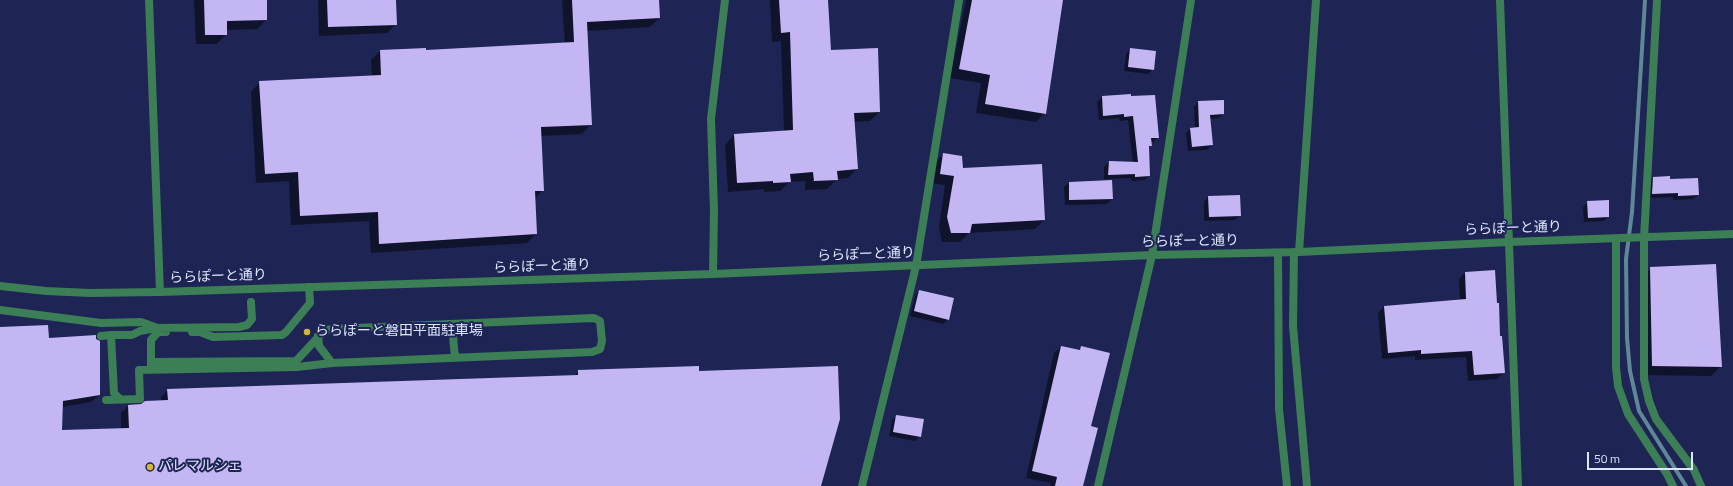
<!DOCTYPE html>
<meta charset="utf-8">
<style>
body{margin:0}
#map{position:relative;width:1733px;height:486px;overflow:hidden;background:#1e2454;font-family:"Titillium Web",sans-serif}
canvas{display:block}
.scale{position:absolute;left:1587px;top:452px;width:106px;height:18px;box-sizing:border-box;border:2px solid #dee5fe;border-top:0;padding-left:5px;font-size:12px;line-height:14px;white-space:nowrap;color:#dee5fe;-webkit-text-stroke:3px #1e2454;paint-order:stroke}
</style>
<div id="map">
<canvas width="1733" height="486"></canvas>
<div class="scale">50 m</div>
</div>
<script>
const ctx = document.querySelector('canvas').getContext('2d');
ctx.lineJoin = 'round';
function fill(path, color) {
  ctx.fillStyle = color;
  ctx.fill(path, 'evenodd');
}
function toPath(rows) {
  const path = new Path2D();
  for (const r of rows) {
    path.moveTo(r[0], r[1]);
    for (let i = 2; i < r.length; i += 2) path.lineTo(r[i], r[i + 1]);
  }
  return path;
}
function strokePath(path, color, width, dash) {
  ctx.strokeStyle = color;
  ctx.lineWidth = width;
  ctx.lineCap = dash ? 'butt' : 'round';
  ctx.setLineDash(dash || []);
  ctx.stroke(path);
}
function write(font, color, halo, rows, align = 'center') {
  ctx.font = font + ' "Titillium Web","Noto Sans JP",sans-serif';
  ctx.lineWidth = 4;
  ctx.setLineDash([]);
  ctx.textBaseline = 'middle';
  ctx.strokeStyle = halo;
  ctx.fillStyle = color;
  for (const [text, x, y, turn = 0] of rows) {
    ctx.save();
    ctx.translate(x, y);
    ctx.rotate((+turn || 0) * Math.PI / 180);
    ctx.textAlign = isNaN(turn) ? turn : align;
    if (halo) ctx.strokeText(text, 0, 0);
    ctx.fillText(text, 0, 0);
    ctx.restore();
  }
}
const shadow = toPath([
 [194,0,266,0,266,20,257,29,226,30,226,34,217,44,196,44],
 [318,0,395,0,396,24,387,33,319,36],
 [562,0,658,0,659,18,650,27,586,31,591,124,582,134,541,136,543,190,534,200,536,234,527,243,371,253,369,221,291,225,289,181,256,183,251,92,260,82,372,76,371,60,380,51,425,51,565,44],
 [770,0,827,0,830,51,877,49,879,112,870,121,854,122,857,169,848,178,837,179,827,189,805,190,805,181,789,182,780,191,764,192,764,189,728,192,725,145,734,135,784,132,781,41,772,42],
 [966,0,1062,0,1045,113,1036,122,976,113,981,83,950,78],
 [1130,49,1153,69,1148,74,1124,71,1126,54],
 [1130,95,1158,137,1153,142,1150,142,1151,145,1148,147,1149,175,1145,180,1131,181,1131,178,1104,179,1104,167,1109,162,1133,163,1128,120,1120,121,1119,118,1099,120,1097,102,1102,97],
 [1198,102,1223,114,1219,118,1210,119,1212,145,1207,150,1188,151,1186,133,1191,128,1195,128,1194,107],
 [944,154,962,170,1044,220,1035,229,969,233,960,242,942,242,939,227,945,185,931,183,934,163],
 [1653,178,1669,180,1698,195,1693,199,1673,200,1673,197,1648,198,1649,183],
 [1069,183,1112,199,1107,204,1065,205,1064,187],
 [1208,197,1240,215,1235,220,1204,221,1204,202],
 [1588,202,1608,217,1604,221,1584,222,1583,207],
 [1651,268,1721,366,1711,376,1643,375,1642,278],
 [1465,273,1499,337,1504,372,1497,379,1468,381,1466,357,1415,360,1415,356,1382,359,1378,313,1384,306,1460,301,1459,279],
 [919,291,948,319,943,324,910,316,915,296],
 [0,328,48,339,99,395,91,402,62,407,61,431,121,429,121,413,128,406,161,402,161,397,168,390,574,376,579,371,698,372,820,486,0,486],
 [1061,347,1078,351,1082,347,1090,427,1083,486,1050,486,1051,483,1026,478,1054,353],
 [897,416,920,436,915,441,889,436,892,420]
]);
const stream = toPath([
 [1645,0,1632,212,1626,259,1627,338,1630,371,1639,411,1686,486]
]);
const building = toPath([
 [204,0,267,0,267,20,227,21,227,35,205,35],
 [327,0,396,0,397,25,328,27],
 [572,0,659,0,660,18,587,22,592,125,541,127,544,191,535,191,537,234,379,244,378,212,300,216,298,172,265,174,259,81,381,75,380,50,426,48,426,50,574,42],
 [779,0,828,0,831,50,878,48,880,112,854,113,858,169,837,171,838,180,814,181,813,172,790,174,791,182,773,183,773,181,737,183,734,134,793,130,790,32,781,33],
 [972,0,1063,0,1046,114,985,104,990,75,959,69],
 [1130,48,1156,51,1154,70,1128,67],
 [1131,94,1131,96,1155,95,1159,138,1151,138,1152,146,1149,146,1150,176,1135,177,1135,174,1108,175,1109,161,1138,162,1133,116,1124,117,1124,114,1103,116,1102,96],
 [1224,100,1224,114,1210,115,1213,145,1192,147,1190,128,1199,127,1198,101],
 [943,153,962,156,963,168,1042,164,1045,220,972,224,970,233,951,233,947,217,954,176,940,174],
 [1670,176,1670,179,1698,178,1699,195,1678,196,1678,193,1652,194,1653,177],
 [1112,180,1113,199,1069,200,1069,182],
 [1240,195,1241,216,1209,217,1208,196],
 [1609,200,1609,217,1588,218,1587,201],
 [1716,264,1722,367,1652,366,1650,267],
 [1495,270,1497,303,1499,303,1500,336,1502,336,1505,373,1474,375,1472,351,1421,354,1421,350,1388,353,1384,306,1466,299,1465,272],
 [919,290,954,298,949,320,914,311],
 [48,325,49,338,96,335,96,339,100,341,100,395,63,401,62,430,129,428,128,405,141,404,145,401,168,400,167,389,578,375,578,370,699,366,699,371,838,366,840,419,821,486,0,486,0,327],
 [1061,346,1080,350,1081,346,1110,353,1091,426,1098,428,1083,486,1055,486,1057,477,1032,471],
 [896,415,924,419,921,437,893,432]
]);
const service = toPath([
 [0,310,101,323,141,322,155,327],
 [452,325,455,358],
 [192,332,200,332,213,337,282,335,286,332,310,303,309,287],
 [101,336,111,335],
 [318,336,319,346,332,363],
 [151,367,151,340,158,332,166,332],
 [120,399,114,393,111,335,132,335,140,331,156,328,239,327,247,325,252,319,251,302],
 [106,400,140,399,139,370,297,367,332,363,592,352,600,349,602,341,600,321,594,318,331,329,324,331,296,361,151,362]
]);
const minor = toPath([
 [149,0,160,292],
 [1500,0,1518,486],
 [1657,0,1644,238,1644,379,1649,401,1656,419,1694,470,1701,486],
 [1616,239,1616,367,1618,386,1628,414,1667,474,1673,486],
 [1294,252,1293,326,1307,486],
 [1299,252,1316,0],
 [1278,253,1279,409,1287,486],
 [862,486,916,266,959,0]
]);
const tertiary = toPath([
 [713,274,714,211,711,119,725,0],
 [0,286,46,291,90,293,160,292,713,274,1152,255,1299,252,1509,242,1733,234],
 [1098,486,1152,255,1191,0]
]);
const markers = [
 [307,332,4,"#d5b535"],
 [150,467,4,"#d5b535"]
];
const streetNames = [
 ["ららぽーと通り",1513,229,-2],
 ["ららぽーと通り",1190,242,-1],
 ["ららぽーと通り",866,255,-2],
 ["ららぽーと通り",542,267,-2],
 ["ららぽーと通り",218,277,-2]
];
const poiNames = [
 ["ららぽーと磐田平面駐車場",315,332],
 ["パレマルシェ",158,467]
];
fill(shadow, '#0007');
strokePath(stream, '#608797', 4);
fill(building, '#c4b6f3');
strokePath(service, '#3c7e56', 8);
strokePath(minor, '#3c7e56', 8);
strokePath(tertiary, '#3c7e56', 8);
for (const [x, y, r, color] of markers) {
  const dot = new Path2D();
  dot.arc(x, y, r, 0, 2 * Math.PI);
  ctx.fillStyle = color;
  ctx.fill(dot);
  strokePath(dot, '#1e2454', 1.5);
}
write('14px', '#dee5fe', '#1e2454', streetNames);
write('14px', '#dee5fe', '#1e2454', poiNames, 'left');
</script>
